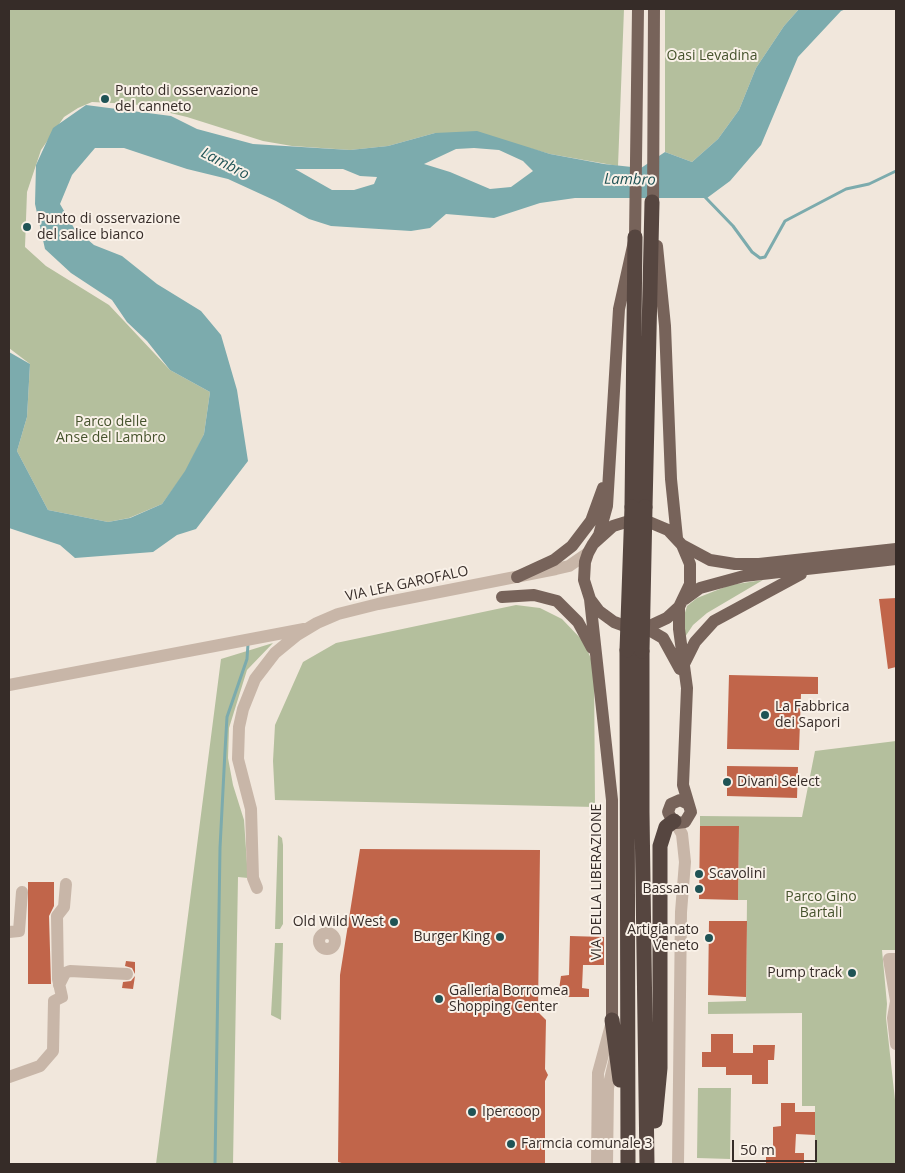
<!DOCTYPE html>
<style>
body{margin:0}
#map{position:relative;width:905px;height:1173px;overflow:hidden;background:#f1e7dc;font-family:"Open Sans",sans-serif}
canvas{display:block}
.frame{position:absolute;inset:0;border:10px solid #362c28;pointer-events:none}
.scale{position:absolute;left:732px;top:1140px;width:85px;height:22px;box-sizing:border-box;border:2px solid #362c28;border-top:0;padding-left:6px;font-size:15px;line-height:18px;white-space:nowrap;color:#362c28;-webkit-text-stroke:4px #f9f1e8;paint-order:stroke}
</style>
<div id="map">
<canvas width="905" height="1173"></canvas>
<div class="frame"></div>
<div class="scale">50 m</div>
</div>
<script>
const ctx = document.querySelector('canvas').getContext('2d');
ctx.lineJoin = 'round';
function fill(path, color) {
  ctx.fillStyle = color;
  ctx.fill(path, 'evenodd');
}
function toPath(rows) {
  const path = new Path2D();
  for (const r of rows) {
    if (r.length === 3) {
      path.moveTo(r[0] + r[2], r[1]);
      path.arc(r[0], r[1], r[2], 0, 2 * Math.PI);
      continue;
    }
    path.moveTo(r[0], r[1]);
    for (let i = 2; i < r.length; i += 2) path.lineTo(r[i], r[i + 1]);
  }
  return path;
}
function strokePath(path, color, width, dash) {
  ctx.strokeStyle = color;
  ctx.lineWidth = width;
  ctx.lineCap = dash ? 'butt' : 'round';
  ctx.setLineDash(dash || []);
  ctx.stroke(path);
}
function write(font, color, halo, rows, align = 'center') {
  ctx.font = font + ' "Open Sans",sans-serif';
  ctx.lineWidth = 4;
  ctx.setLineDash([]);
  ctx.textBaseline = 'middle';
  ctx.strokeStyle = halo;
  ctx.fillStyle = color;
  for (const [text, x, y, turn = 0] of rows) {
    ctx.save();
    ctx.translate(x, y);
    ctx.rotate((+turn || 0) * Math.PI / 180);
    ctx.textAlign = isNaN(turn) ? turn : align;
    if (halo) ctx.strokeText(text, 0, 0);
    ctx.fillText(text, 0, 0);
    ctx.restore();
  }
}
const green = toPath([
 [9,9,624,9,618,166,550,154,525,147,435,133,388,146,350,150,292,146,263,141,187,117,133,104,92,102,78,108,64,117,41,150,27,192,25,247,46,266,109,305,170,370,210,392,204,434,186,471,162,504,129,518,108,522,48,510,17,451,27,417,30,364,9,348],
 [665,9,799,9,784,26,756,68,739,110,718,139,692,162,665,152],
 [763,580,707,613,693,625,685,637,684,616,687,606,697,598,730,585],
 [516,605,540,608,562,619,584,642,594,666,595,807,275,800,273,761,275,725,303,662,336,643],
 [273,643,247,670,229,728,228,758,233,785,244,820,248,878,238,877,233,1164,156,1164,221,659],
 [896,741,896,950,882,950,887,1004,886,1018,896,1109,896,1164,815,1164,815,1106,802,1106,802,1013,708,1014,708,1002,746,1001,747,900,738,900,739,826,700,826,700,816,802,817,815,751],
 [278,835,282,838,283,845,283,924,280,929,275,929],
 [275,943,283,943,281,1020,271,1015],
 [698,1088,731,1088,730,1159,697,1158]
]);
const water = toPath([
 [799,9,846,9,841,11,798,57,761,145,730,181,707,198,575,198,540,203,494,218,446,214,430,228,411,231,331,226,309,219,276,201,228,179,187,169,124,148,95,148,72,175,60,204,74,228,94,245,122,256,157,284,201,311,221,335,237,390,248,461,196,529,177,535,153,552,75,558,60,545,9,528,9,352,30,364,27,417,17,451,48,510,108,522,130,518,162,504,185,471,204,434,210,392,170,370,147,341,127,322,112,300,71,273,45,249,35,204,36,165,53,128,86,105,171,116,197,129,253,144,350,150,388,146,435,133,477,131,550,154,604,164,641,168,665,152,692,162,718,139,739,110,756,68,784,26],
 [474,148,499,150,523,161,533,171,511,187,490,189,450,172,424,164,456,149],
 [295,169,343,169,360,176,377,177,374,184,354,190,332,190]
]);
const stream = toPath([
 [705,197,733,226,752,252,760,258,765,257,785,221,846,189,869,184,896,171],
 [215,1164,220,848,225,751,227,717,247,659,248,644]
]);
const building = toPath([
 [896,598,896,667,888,669,879,599],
 [729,675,818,677,818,694,801,694,799,750,727,749],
 [727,766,798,767,797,798,727,796],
 [700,826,739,826,738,900,699,899],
 [360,849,540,850,538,1012,546,1020,545,1069,548,1075,545,1081,545,1164,345,1164,338,1162,340,975],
 [28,882,54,882,54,906,49,916,51,984,28,984],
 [709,921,747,921,746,997,708,995],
 [570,936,604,937,604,965,583,965,582,988,589,989,589,997,563,997,564,989,559,989,561,976,569,975],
 [126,961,135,962,135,974,132,968,125,966],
 [135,976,133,989,122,988,123,982,131,981],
 [711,1034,733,1034,733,1053,753,1053,753,1045,775,1045,774,1060,768,1060,768,1084,752,1084,752,1075,726,1075,726,1067,702,1067,702,1052,711,1052],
 [781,1103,795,1103,795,1112,815,1112,815,1135,796,1134,795,1153,804,1153,804,1164,766,1164,766,1154,773,1154,773,1127,781,1126]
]);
const minor = toPath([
 [9,685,304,629],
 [675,822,682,834,685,862,681,912,678,1164],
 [257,888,253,878,251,809,238,759,239,727,243,709,255,679,275,653,297,635,317,623,338,614,378,604,556,569,569,566,588,553],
 [9,932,19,931,22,892],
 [327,941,8],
 [896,959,889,959,896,1001,893,1018,896,1044],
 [59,985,65,973,70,971,127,974],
 [9,1077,40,1066,53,1051,54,1001,62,997,58,979,57,916,64,907,66,884],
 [597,1164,598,1073,611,1025],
 [607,1164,608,1088,615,1058]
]);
const major = toPath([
 [653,212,654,9],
 [657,246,665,326,671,479,677,538],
 [593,544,613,526,626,522,649,522,668,530,682,545,690,564,690,584,679,607,667,618,652,625,625,626,614,622,599,611,590,599,584,580,585,562,588,553,593,544,599,535,607,506,619,309,635,237,638,9],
 [682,545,710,560,735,564,759,564,896,549],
 [517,577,554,560,572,546,591,521,603,488],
 [502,597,534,595,557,601,578,622,592,648],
 [590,599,612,800,612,1020],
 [685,599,700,588,744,576,896,559],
 [679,607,679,629,687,688,683,785,691,812,685,822,677,823,672,820,668,812,671,804,680,800,688,804],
 [644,627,663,638,680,669],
 [684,664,695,642,714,621,801,574]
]);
const highway = toPath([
 [632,507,635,237],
 [645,507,652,202],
 [627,650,628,1164],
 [642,651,642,812,647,1164],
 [612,1020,620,1080],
 [655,1121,660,1068,660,846,666,827,674,821]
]);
const highwayBridge = toPath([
 [627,650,632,507],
 [642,651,645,507]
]);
const markers = [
 [105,99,5,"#1f5355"],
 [27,227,5,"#1f5355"],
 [765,715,5,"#1f5355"],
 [727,782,5,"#1f5355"],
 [699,874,5,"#1f5355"],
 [699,889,5,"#1f5355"],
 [394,922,5,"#1f5355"],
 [500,937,5,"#1f5355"],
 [709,938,5,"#1f5355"],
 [852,973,5,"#1f5355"],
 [439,999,5,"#1f5355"],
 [472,1112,5,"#1f5355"],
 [511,1144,5,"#1f5355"]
];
const parkNames = [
 ["Oasi Levadina",712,56],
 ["Parco delle",111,422],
 ["Anse del Lambro",111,438],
 ["Parco Gino",821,897],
 ["Bartali",821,913]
];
const poiNames = [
 ["Punto di osservazione",115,91],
 ["del canneto",115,107],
 ["Punto di osservazione",37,219],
 ["del salice bianco",37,235],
 ["La Fabbrica",775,707],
 ["dei Sapori",775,723],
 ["Divani Select",737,782],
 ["Scavolini",709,874],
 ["Bassan",689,889,"right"],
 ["Old Wild West",384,922,"right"],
 ["Artigianato",699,930,"right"],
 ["Veneto",699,946,"right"],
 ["Burger King",490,937,"right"],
 ["Pump track",842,973,"right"],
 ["Galleria Borromea",449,991],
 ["Shopping Center",449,1007],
 ["Ipercoop",482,1112],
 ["Farmcia comunale 3",521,1144]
];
const streetNames = [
 ["VIA LEA GAROFALO",407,584,-12],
 ["VIA DELLA LIBERAZIONE",597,882,-90]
];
const waterNames = [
 ["Lambro",225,164,27],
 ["Lambro",630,180,1]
];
fill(green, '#b4bf9d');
fill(water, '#7cabad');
strokePath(stream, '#7cabad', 3);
fill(building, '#c1654a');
strokePath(minor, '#c8b6a8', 12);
strokePath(major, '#77635a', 12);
strokePath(highway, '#564640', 15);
strokePath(highwayBridge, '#564640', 15);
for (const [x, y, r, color] of markers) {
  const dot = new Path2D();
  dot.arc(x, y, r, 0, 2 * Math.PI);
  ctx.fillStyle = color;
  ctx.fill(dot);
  strokePath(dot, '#f9f1e8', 2);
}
write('14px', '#46532d', '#f9f1e8', parkNames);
write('14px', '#362c28', '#f9f1e8', poiNames, 'left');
write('14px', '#362c28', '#f9f1e8', streetNames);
write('italic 15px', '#1f5355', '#f9f1e8', waterNames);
</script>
